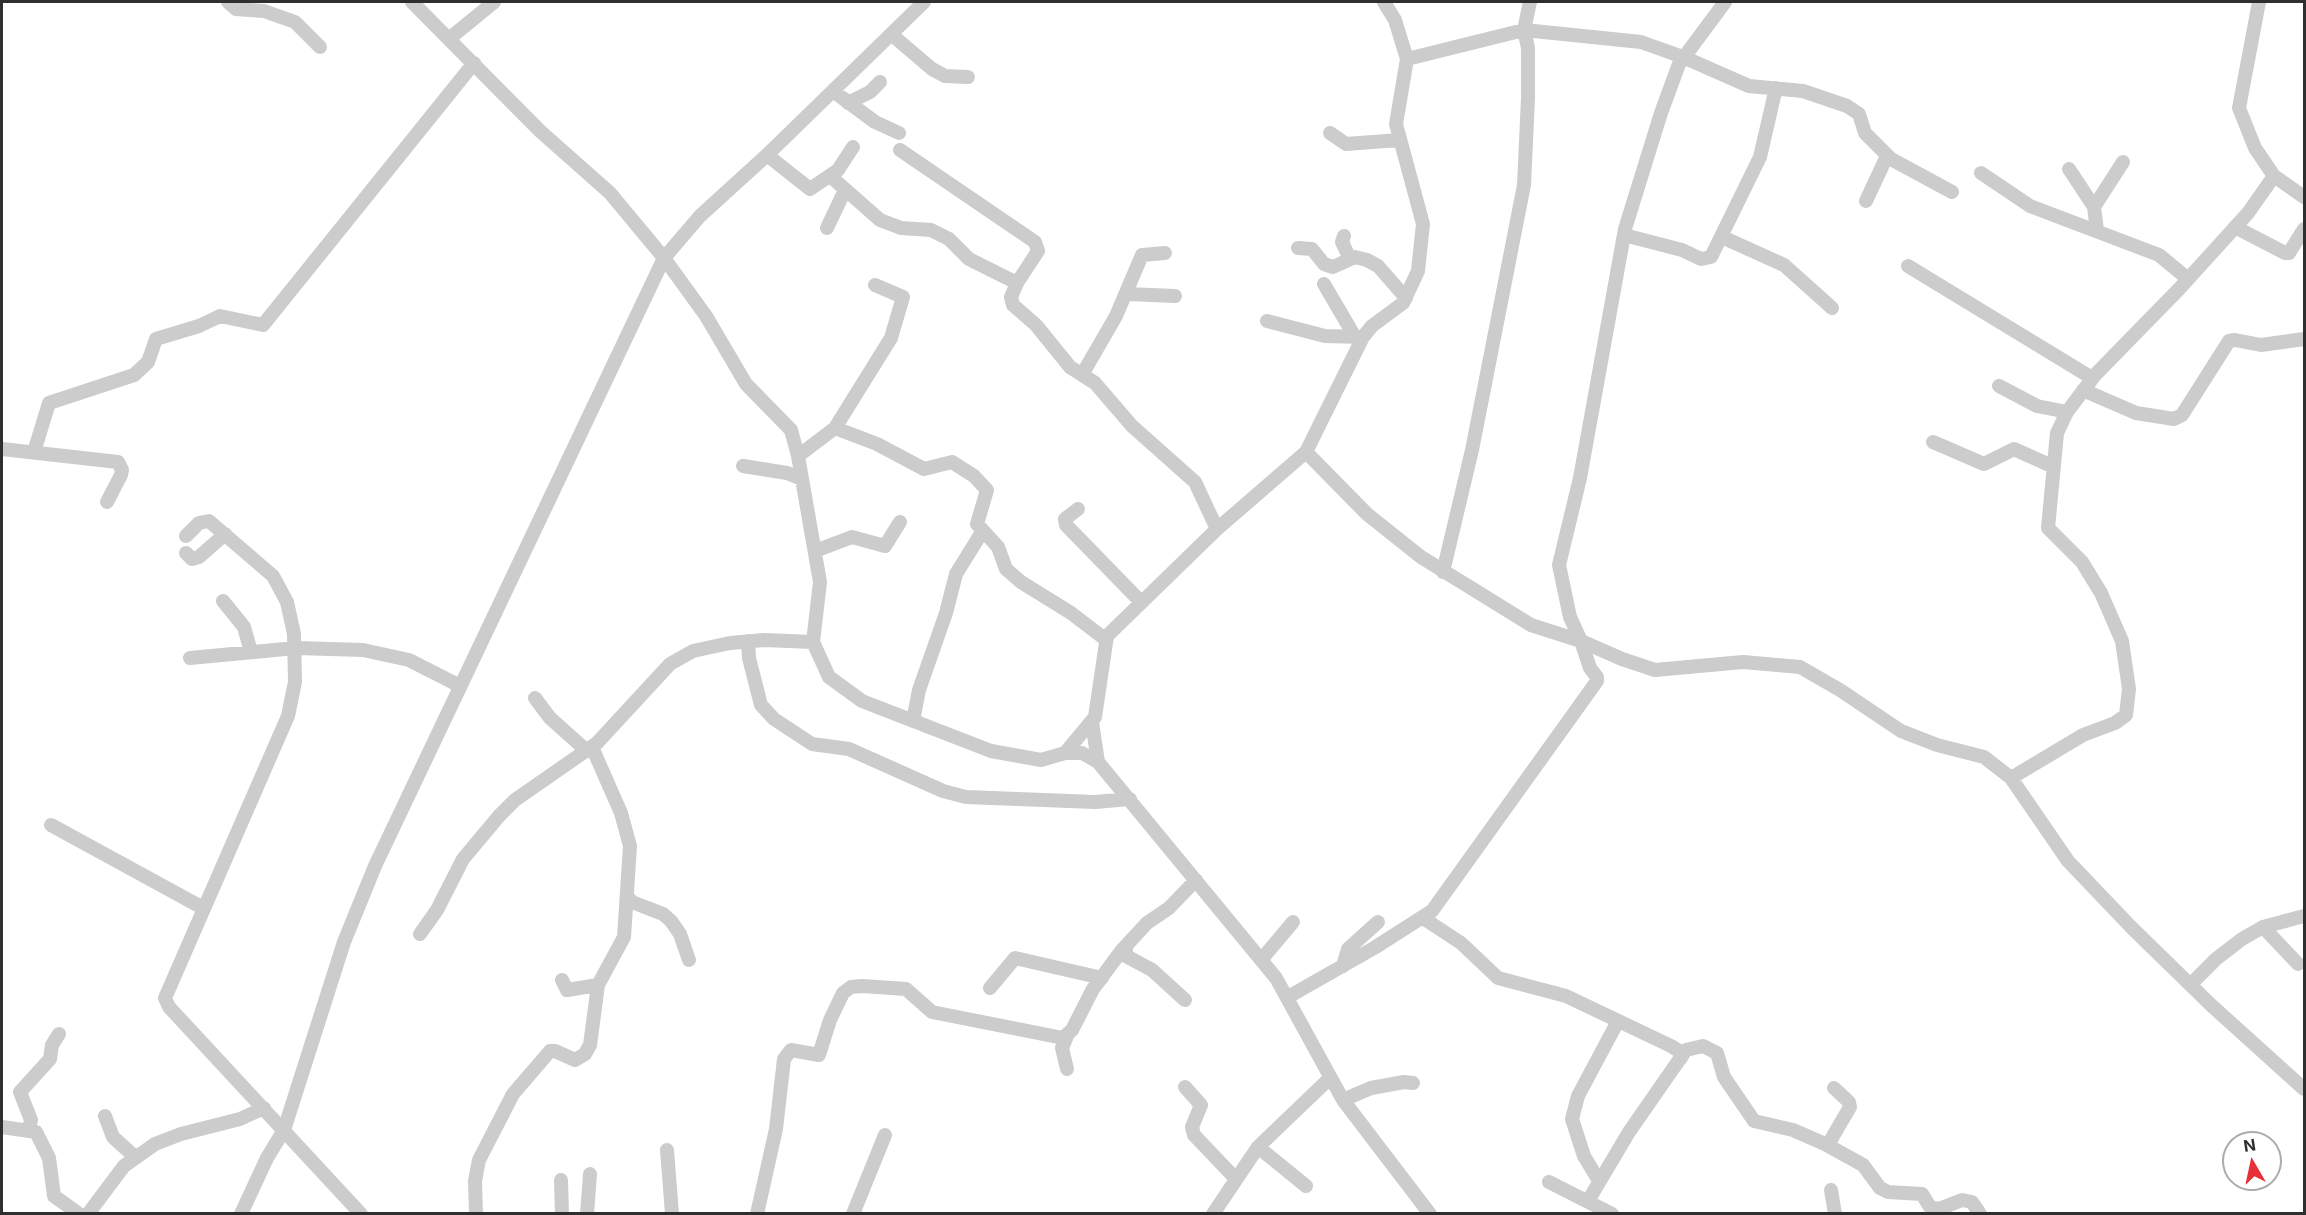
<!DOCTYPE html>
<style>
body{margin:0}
#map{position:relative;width:2306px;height:1215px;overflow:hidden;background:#fff;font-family:Inter,sans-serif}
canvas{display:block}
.frame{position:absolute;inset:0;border:3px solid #2f2f2f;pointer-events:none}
.north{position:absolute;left:2222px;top:1131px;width:60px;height:60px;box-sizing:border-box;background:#fff;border:2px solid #acacac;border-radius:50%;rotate:351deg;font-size:16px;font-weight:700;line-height:24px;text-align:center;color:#2f2f2f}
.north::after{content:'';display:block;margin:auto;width:21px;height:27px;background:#e83038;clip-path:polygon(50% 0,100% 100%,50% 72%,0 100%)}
</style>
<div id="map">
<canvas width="2306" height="1215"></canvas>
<div class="frame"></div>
<div class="north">N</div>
</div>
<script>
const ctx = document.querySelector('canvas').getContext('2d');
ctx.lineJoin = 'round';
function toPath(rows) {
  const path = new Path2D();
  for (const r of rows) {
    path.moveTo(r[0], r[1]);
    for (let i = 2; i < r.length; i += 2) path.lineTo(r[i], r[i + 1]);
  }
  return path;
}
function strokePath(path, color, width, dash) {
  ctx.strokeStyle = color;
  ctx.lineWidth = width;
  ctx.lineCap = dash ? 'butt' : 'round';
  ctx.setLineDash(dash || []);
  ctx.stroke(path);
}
const minor = toPath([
 [228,2,236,9,264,11,295,22,320,47],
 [412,2,540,131,610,193,664,258,706,316,746,384,791,430,798,456,820,582,813,642,829,677,862,701,991,751,1041,760,1065,753,1082,753,1098,762,1276,978,1343,1100,1430,1214],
 [1384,2,1395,20,1407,59],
 [1725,2,1679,64,1661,113,1625,229,1580,478,1559,565,1570,617,1581,641,1622,659,1655,670,1743,662,1800,667,1840,690,1901,731,1937,745,1984,757,2011,778,2068,861,2132,928,2211,1005,2304,1089],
 [891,34,932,69,945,76,968,77],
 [450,38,494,2],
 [833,91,875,122,899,133],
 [848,103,870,92,880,82],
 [1330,133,1346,144,1399,140],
 [900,150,1035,242,1038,251,1017,283,1011,297,1013,305,1036,325,1070,367,1095,383,1132,426,1195,482,1217,529,1107,636,1095,717,1065,753],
 [767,155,810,189,838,170,853,147],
 [2069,169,2094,207,2097,230],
 [1981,173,2030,206,2159,255,2188,279],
 [830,176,880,220,901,228,931,230,949,239,969,259,1017,283],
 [2274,176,2304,197],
 [1866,201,1887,156],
 [2094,207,2123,162],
 [2235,227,2285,253,2289,253,2304,229],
 [827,228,845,190],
 [1624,235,1682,250,1701,259,1711,257,1760,157,1776,88],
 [1344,236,1342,242,1350,259],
 [1722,237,1784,265,1832,308],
 [1298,248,1312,249,1324,264,1333,267,1355,257,1367,260,1378,266,1406,298],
 [1908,266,2092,378],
 [1324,284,1355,337],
 [1127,294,1175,296],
 [1267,321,1325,336,1363,337],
 [1083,373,1116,316,1142,255,1165,253],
 [1999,386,2037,406,2067,412],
 [2083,390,2136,413,2174,419,2182,415,2229,341,2235,340,2261,345,2304,339],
 [835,428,877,444,924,469,952,462,974,476,987,490,977,524,998,547,1006,569,1021,582,1071,613,1105,639],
 [1933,442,1984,464,2014,449,2054,467],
 [2,449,118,462,122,470,121,475,107,502],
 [34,452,49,403,134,375,148,362,156,339,199,326,220,316,263,325,474,63],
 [1306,452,1363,337,1372,326,1403,303,1418,271,1423,224,1396,124,1407,59,1524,30,1641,42,1683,57,1749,86,1803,91,1847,106,1859,114,1865,133,1891,159,1952,192],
 [798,456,835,428,891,338,903,297,875,285],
 [743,466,787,473,802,479],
 [1078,509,1065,519,1066,525,1141,602],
 [1217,529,1306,452,1367,514,1421,557,1531,625,1581,641,1590,668,1597,677,1597,681,1432,911,1374,948,1288,997],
 [186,536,199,523,209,521,273,576,287,602,294,634,295,682,288,716,165,998,169,1007,361,1214],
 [815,551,852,537,885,546,900,522],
 [186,553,192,559,199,557,225,534],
 [1443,572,1472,450,1524,185,1528,98,1528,48,1524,30,1530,2],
 [223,601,244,627,251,652],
 [748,641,749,658,761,705,774,719,812,744,849,749,943,791,966,797,1095,802,1130,799],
 [190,658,296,648,363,650,409,660,460,686],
 [535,698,550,718,587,751],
 [913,721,919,690,946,613,956,574,982,532],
 [1092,722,1098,762],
 [2011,778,2083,735,2115,723,2126,715,2129,689,2122,641,2101,593,2082,562,2048,528,2057,433,2067,412,2095,375,2179,289,2248,213,2274,176,2255,148,2239,108,2259,2],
 [51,825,203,908],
 [628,897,632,902,663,914,671,921,680,934,689,960],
 [1423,918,1461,943,1498,978,1566,996,1671,1046,1679,1051,1681,1058],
 [2263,927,2298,964],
 [420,934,437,910,463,859,499,816,515,800,597,743,670,664,693,651,730,643,764,640,813,642],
 [1126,946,1126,956,1152,970,1185,1000],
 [1261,960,1293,922],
 [1343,966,1348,949,1378,922],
 [562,980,567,990,598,985],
 [2191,984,2216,959,2242,939,2263,927,2304,916],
 [990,988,1015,958,1102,978],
 [1067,1069,1062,1048,1067,1036],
 [1185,1087,1201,1105,1192,1127,1194,1135,1236,1179],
 [1343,1100,1371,1088,1404,1082,1413,1083],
 [105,1116,113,1137,135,1157],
 [2,1127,36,1132,49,1158,54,1196,79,1214],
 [29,1129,31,1120,20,1092,50,1059,52,1045,59,1034],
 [1825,1144,1863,1165,1880,1188,1888,1192,1922,1194,1930,1207,1939,1209,1962,1200,1972,1202,1980,1214],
 [1258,1147,1306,1186],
 [667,1150,672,1214],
 [561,1180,562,1214],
 [1599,1181,1584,1156,1572,1119,1578,1096,1618,1021],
 [1549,1182,1612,1214],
 [1831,1190,1835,1214],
 [1588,1201,1629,1132,1686,1050,1703,1046,1717,1053,1724,1077,1754,1121,1793,1130,1825,1144,1829,1143,1850,1107,1849,1102,1834,1088],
 [88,1214,124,1166,155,1144,181,1134,240,1119,264,1108],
 [241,1214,267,1158,284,1130,344,942,375,866,664,258,700,216,767,155,924,2],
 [476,1214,475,1181,479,1160,513,1094,550,1051,555,1051,575,1060,585,1054,590,1045,598,985,624,937,630,846,621,813,592,747],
 [587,1214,590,1174],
 [757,1214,776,1129,784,1059,791,1050,819,1055,830,1020,843,993,851,987,862,986,906,989,932,1012,1063,1038,1072,1030,1093,989,1122,950,1147,923,1169,908,1196,880],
 [853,1214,885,1135],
 [1213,1214,1258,1147,1330,1078]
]);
strokePath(minor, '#ccc', 14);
</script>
